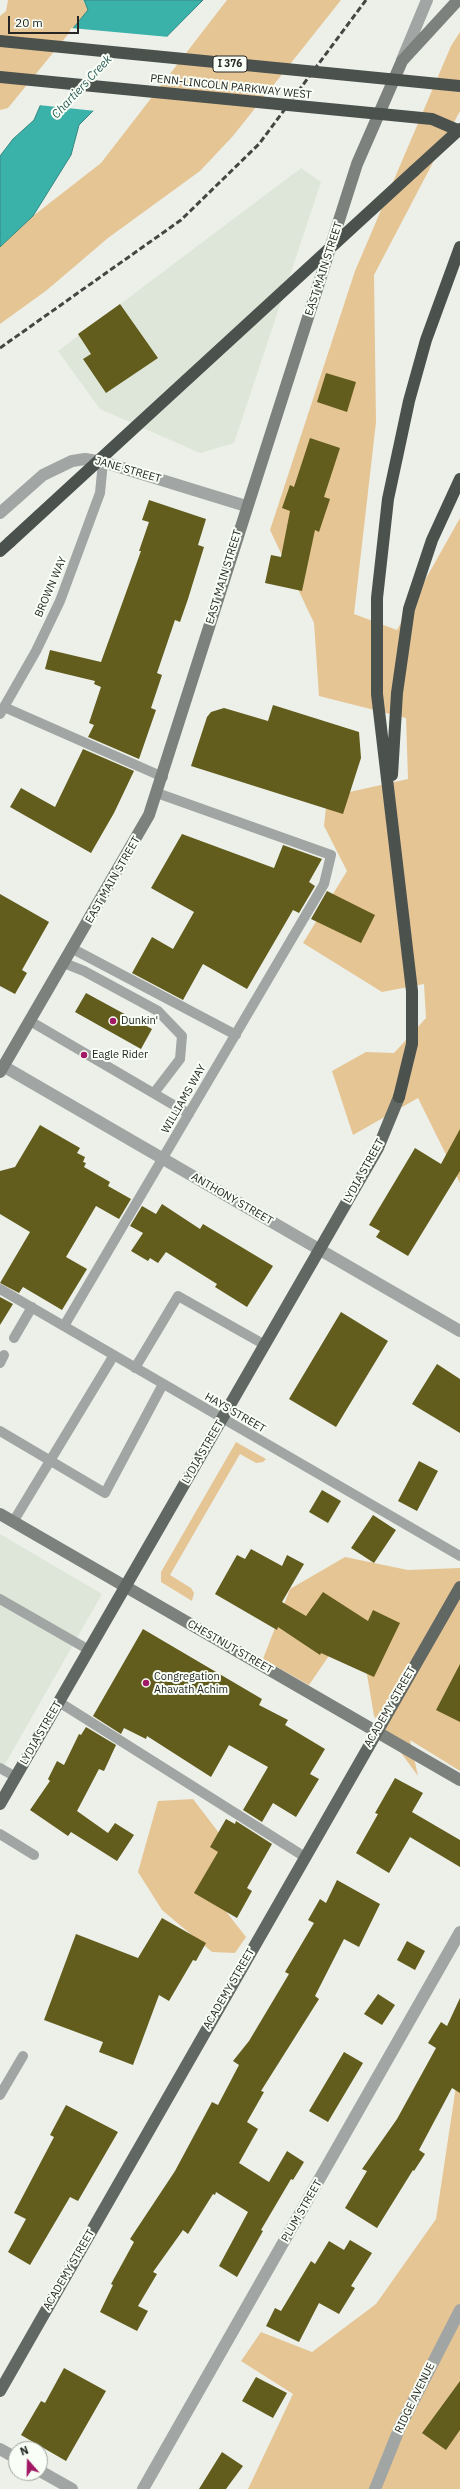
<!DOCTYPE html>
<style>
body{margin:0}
#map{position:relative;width:460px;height:2489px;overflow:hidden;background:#ecf0e9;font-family:"IBM Plex Sans",sans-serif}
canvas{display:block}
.north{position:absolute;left:8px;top:2441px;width:40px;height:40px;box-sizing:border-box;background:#f9fef6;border:1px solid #a5a8a2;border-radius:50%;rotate:340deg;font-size:11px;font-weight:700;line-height:16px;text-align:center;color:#262725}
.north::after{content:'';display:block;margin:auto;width:14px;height:18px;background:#a11864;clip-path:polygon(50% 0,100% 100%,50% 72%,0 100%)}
.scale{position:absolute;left:8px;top:16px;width:71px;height:18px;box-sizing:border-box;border:2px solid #262725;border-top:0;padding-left:5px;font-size:12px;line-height:14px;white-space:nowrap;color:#262725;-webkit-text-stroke:3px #f9fef6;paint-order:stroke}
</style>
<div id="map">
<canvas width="460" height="2489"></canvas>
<div class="north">N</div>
<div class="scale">20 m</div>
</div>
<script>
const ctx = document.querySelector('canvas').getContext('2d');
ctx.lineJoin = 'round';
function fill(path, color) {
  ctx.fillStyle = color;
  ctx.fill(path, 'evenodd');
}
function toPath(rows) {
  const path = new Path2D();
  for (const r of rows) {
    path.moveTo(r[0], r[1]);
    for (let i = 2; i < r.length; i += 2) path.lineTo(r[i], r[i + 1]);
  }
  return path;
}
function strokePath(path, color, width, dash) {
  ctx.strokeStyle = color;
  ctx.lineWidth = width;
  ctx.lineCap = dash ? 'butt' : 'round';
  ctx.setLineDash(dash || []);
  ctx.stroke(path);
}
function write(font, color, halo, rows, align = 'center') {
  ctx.font = font + ' "IBM Plex Sans",sans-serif';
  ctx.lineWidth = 4;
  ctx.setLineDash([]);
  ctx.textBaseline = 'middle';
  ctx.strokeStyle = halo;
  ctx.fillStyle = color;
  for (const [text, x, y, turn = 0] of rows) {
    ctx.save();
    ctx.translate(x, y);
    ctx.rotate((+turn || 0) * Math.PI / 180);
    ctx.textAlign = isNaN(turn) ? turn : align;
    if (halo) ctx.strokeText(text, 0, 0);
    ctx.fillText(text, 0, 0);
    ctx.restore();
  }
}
const built = toPath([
 [301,168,321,182,234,443,200,453,100,409,58,351],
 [0,1534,102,1594,0,1773]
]);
const green = toPath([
 [8,0,83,0,88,10,8,108,0,110,0,16,6,11],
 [227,0,341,0,233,136,200,171,108,238,47,290,0,324,0,247,33,216,101,163],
 [460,32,460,111,374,275,376,422,354,614,397,630,460,518,460,1183,418,1098,353,1135,332,1071,366,1052,394,1053,426,1018,424,984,382,992,303,943,347,871,324,826,327,797,408,779,406,718,319,696,314,623,270,530,355,271,451,46],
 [236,1442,266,1459,263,1462,256,1463,240,1454,170,1575,191,1588,194,1593,192,1601,161,1582,161,1572],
 [345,1557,408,1570,460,1568,460,1771,410,1740,418,1776,374,1716,357,1615,309,1685,263,1659,290,1589],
 [193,1799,229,1846,206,1886,246,1937,235,1953,212,1952,162,1910,138,1872,158,1801],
 [460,2060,460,2489,248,2489,293,2394,241,2361,261,2332,312,2352,376,2304,436,2219]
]);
const water = toPath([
 [84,0,203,0,79,125,71,155,33,216,0,247,0,156,13,139,34,120,74,27,88,10,84,0]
]);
const pier = toPath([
 [71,28,169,37,96,111,38,105]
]);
const building = toPath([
 [120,304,158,358,106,393,83,359,91,354,78,334],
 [326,373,356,382,347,412,317,402],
 [310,438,340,448,324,497,330,499,319,532,315,530,302,591,265,583,271,555,281,557,290,511,282,508,290,485,294,487],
 [149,500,206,519,198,545,204,547,188,599,180,622,175,620,157,673,162,675,151,708,156,710,139,759,88,737,94,725,89,723,101,687,94,684,95,681,45,669,50,650,101,662,141,551,139,551,149,522,142,520],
 [273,705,359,732,361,758,343,814,191,766,207,717,211,712,224,708,268,721],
 [83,749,134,771,114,813,91,853,10,807,21,788,55,807],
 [182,834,274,868,283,845,322,859,309,882,315,886,299,913,293,910,247,989,203,964,183,1000,132,973,152,937,173,949,194,912,151,888],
 [327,891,375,915,361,943,311,919],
 [0,894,49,922,22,970,27,973,15,994,0,986],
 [86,993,152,1029,141,1049,75,1012],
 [40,1125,80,1148,77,1153,85,1157,83,1162,86,1163,84,1167,110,1182,108,1186,131,1199,119,1219,96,1206,66,1257,87,1269,62,1310,23,1287,19,1293,0,1283,30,1232,0,1214,0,1171,15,1167],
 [460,1129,460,1171,408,1256,376,1237,380,1231,369,1225,415,1148,441,1164],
 [162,1204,200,1229,203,1224,273,1266,247,1307,215,1287,217,1284,166,1252,158,1263,150,1258,148,1261,131,1251,143,1233,130,1226,142,1206,156,1214],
 [0,1297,13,1304,0,1325],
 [341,1312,388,1341,336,1427,289,1399],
 [437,1364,460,1379,460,1433,412,1404],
 [419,1461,438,1471,417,1511,398,1501],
 [322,1490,341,1501,328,1523,309,1512],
 [373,1515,396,1530,374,1563,351,1548],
 [251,1549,282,1566,287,1555,304,1564,282,1602,306,1616,323,1592,368,1621,373,1610,400,1623,374,1677,321,1653,320,1655,278,1627,277,1630,215,1594,237,1555,245,1559],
 [143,1629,262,1699,259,1705,288,1720,285,1725,325,1749,310,1774,319,1779,296,1817,273,1803,262,1822,243,1810,268,1767,229,1745,211,1777,147,1736,146,1739,124,1728,121,1734,93,1716],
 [460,1664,460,1722,436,1710],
 [86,1727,116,1745,104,1771,99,1769,77,1811,108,1833,115,1823,134,1835,117,1861,71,1832,68,1836,30,1810,50,1781,48,1779,57,1761,64,1765,79,1734,81,1735],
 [395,1778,423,1793,412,1812,460,1840,460,1867,410,1837,389,1873,356,1853,378,1814,375,1813],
 [226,1819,235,1824,236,1821,272,1844,247,1888,252,1891,237,1918,194,1893,218,1852,210,1847],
 [337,1880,380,1904,359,1947,344,1939,315,1996,319,1999,261,2091,264,2092,247,2122,258,2129,239,2163,269,2182,287,2151,304,2162,293,2180,291,2179,261,2230,263,2231,237,2277,219,2266,248,2212,216,2192,215,2195,213,2194,188,2234,183,2230,153,2272,157,2274,138,2306,148,2311,137,2331,100,2312,113,2285,111,2284,134,2242,130,2239,175,2171,212,2102,218,2105,239,2065,233,2061,249,2041,289,1974,285,1972,314,1923,308,1920,320,1899,326,1903],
 [162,1918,206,1943,196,1961,193,1960,169,2001,159,1995,133,2065,99,2052,103,2042,44,2020,76,1934,138,1958],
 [407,1941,425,1951,415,1970,397,1960],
 [378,1994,395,2005,382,2025,364,2014],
 [460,1998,460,2093,452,2088,419,2150,425,2154,414,2171,413,2170,377,2228,345,2208,367,2171,362,2169,397,2119,436,2048,428,2043,441,2022,447,2026],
 [344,2052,363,2063,328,2122,309,2111],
 [66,2105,118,2132,78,2201,70,2197,30,2265,8,2252,26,2219,14,2213,54,2137,50,2135],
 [350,2240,372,2253,351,2286,355,2288,339,2314,319,2303,299,2342,266,2326,275,2308,281,2311,311,2261,315,2264,329,2241,344,2250],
 [64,2368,106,2391,66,2461,21,2435,41,2401,45,2403],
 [256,2377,287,2393,273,2418,242,2401],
 [460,2381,460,2430,446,2450,422,2433],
 [222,2452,243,2466,226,2489,199,2489]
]);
const lane = toPath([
 [4,707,163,777],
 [0,714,36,651,60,601,100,493,103,462],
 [73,949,236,1035],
 [64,963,84,971,158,1011,182,1036,180,1059,154,1093],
 [30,1021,189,1114],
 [0,1289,460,1556],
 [64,1326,324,884,331,855,157,793],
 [14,1338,32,1307],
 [0,1363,4,1355],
 [135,1368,178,1296,265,1345],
 [0,1431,105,1493,163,1384],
 [13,1522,114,1355],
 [0,1599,89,1650],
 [59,1702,305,1857],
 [0,1768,16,1777],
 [0,1834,34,1855],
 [0,2095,23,2056]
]);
const street = toPath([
 [402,60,427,0],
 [0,513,43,475,72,461,85,459,103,462,246,506],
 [3,1066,460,1331],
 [0,2449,16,2458],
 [40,2471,72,2489],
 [143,2489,460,1932],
 [375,2489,400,2427,460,2310]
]);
const secondary = toPath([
 [0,1072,149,815,357,164,402,61,458,0],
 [0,1514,460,1780]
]);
const primary = toPath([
 [0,1804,378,1148,399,1097],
 [0,2391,460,1587]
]);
const highway = toPath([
 [414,171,460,129],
 [0,551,10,542],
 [392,775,397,693,409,609,432,540,460,479],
 [399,1097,412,1044,412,991,377,694,377,598,388,499,409,401,426,340,460,247]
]);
const rail = toPath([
 [0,348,181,220,259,144,366,0]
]);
const highwayBridge = toPath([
 [0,41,460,86],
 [0,77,432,119,460,131],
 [10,542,414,171]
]);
const markers = [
 [113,1021,4,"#a11864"],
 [84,1055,4,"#a11864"],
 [146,1683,4,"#a11864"]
];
const shields = [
 [230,64,34]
];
const shieldNames = [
 ["I 376",230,64]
];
const streetNames = [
 ["PENN-LINCOLN PARKWAY WEST",231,87,6],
 ["EAST MAIN STREET",324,269,-72],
 ["JANE STREET",128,470,16],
 ["EAST MAIN STREET",224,577,-73],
 ["BROWN WAY",51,587,-67],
 ["EAST MAIN STREET",113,880,-60],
 ["WILLIAMS WAY",184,1099,-60],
 ["LYDIA STREET",364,1171,-61],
 ["ANTHONY STREET",232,1199,30],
 ["HAYS STREET",235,1413,30],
 ["LYDIA STREET",203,1452,-60],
 ["CHESTNUT STREET",230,1647,30],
 ["ACADEMY STREET",390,1707,-60],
 ["LYDIA STREET",41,1733,-60],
 ["ACADEMY STREET",229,1989,-60],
 ["PLUM STREET",302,2211,-60],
 ["ACADEMY STREET",69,2270,-60],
 ["RIDGE AVENUE",415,2398,-64]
];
const poiNames = [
 ["Dunkin'",121,1021],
 ["Eagle Rider",92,1055],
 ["Congregation",154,1677],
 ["Ahavath Achim",154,1690]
];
const waterNames = [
 ["Chartiers Creek",82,87,-47]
];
fill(built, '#dde6d8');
fill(green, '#e6c595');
fill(water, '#3ab1a9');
strokePath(water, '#348881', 1);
fill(pier, '#ecf0e9');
fill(building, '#625d1d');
strokePath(lane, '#a1a5a3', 10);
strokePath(street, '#a1a5a3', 12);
strokePath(secondary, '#7c817e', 12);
strokePath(primary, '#616864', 12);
strokePath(highway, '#4b524e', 12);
strokePath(rail, '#454643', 3, [6, 3]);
strokePath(highwayBridge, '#4b524e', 12);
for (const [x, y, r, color] of markers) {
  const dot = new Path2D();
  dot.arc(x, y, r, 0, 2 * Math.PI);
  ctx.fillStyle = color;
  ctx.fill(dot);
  strokePath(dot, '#f9fef6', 1.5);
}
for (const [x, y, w] of shields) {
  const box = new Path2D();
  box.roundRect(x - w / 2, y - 8, w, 16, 3);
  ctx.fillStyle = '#f9fef6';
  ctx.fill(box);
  strokePath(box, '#262725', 1);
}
write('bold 10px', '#262725', null, shieldNames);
write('11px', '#262725', '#f9fef6', streetNames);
write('11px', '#262725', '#f9fef6', poiNames, 'left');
write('italic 12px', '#2b5c58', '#f9fef6', waterNames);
</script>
